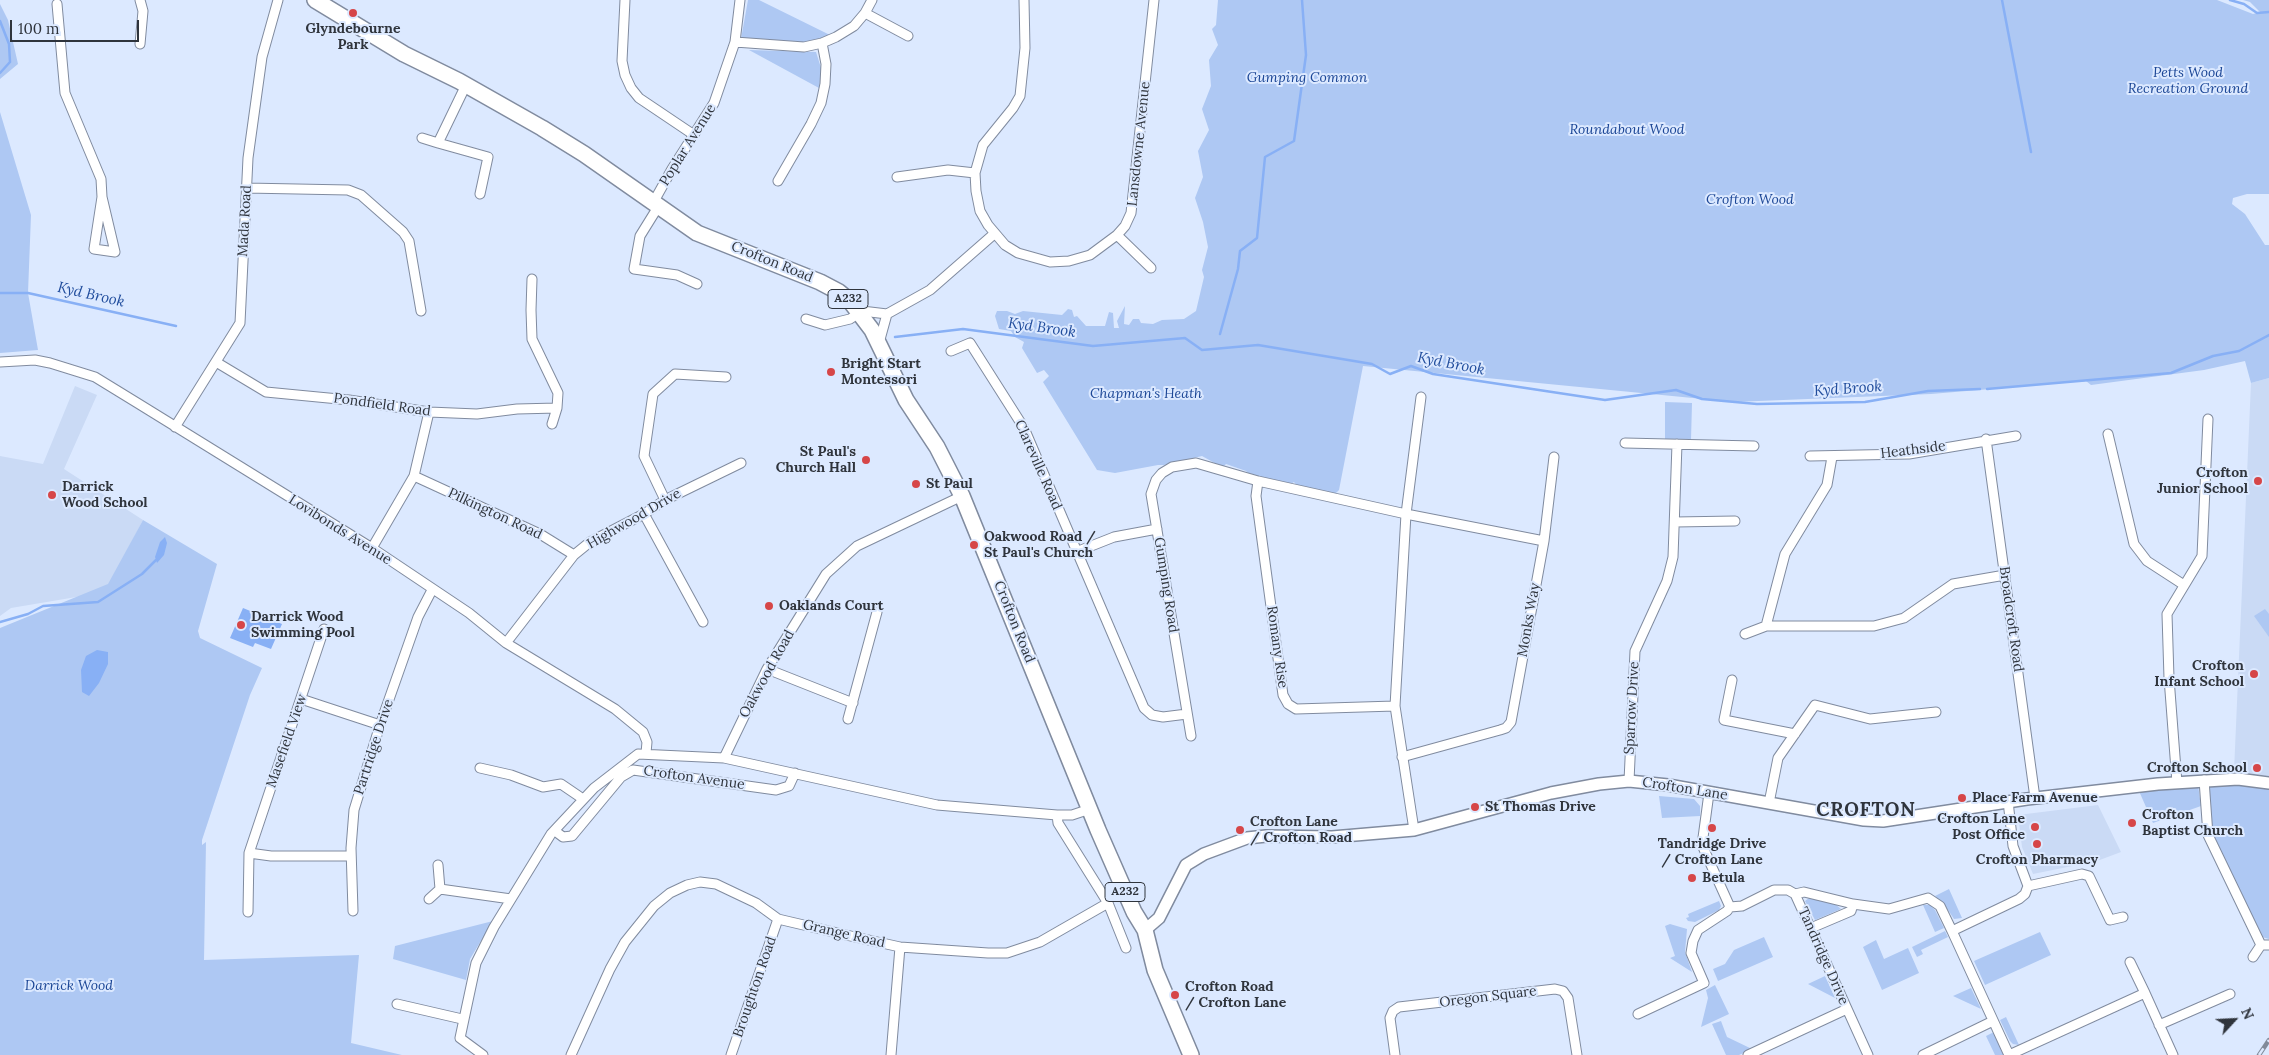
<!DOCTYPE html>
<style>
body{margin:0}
#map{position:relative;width:2269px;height:1055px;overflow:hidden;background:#dce9ff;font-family:Lora,serif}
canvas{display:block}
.north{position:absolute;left:2209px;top:995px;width:50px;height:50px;-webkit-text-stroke:4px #dce9ff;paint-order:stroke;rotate:65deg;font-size:14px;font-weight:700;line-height:20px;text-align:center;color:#2f343c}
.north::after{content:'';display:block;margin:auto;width:18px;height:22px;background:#2f343c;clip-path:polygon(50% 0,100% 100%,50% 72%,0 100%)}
.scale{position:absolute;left:10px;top:20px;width:129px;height:22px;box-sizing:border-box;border:2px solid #2f343c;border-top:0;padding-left:6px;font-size:15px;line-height:18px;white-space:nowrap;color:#2f343c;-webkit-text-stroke:4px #dce9ff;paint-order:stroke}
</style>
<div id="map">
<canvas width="2269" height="1055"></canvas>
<div class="north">N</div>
<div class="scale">100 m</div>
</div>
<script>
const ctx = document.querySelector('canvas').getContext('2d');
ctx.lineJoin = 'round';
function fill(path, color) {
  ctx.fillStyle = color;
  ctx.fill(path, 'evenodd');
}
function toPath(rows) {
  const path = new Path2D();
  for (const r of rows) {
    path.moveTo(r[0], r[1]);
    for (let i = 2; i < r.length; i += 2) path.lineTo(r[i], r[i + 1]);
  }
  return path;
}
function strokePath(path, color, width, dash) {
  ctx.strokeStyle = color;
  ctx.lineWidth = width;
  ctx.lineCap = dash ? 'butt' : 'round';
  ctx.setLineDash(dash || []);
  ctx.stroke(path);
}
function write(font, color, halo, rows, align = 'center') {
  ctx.font = font + ' Lora,serif';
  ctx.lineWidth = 4;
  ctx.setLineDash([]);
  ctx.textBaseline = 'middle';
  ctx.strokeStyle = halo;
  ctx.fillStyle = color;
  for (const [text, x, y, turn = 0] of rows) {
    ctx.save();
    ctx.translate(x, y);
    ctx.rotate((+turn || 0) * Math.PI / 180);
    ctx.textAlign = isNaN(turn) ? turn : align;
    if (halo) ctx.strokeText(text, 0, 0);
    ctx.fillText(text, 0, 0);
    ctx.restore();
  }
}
const built = toPath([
 [2269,378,2269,776,2234,771,2251,383],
 [75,386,97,395,64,469,143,520,106,592,11,608,0,616,0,456,43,464],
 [2098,805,2121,852,2097,861,2033,874,2022,847,2018,815]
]);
const green = toPath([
 [748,0,759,0,832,36,803,43,741,39],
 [1218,0,2217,0,2253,14,2260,12,2250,2,2243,0,2269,0,2269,194,2247,194,2233,198,2232,204,2245,214,2265,245,2269,245,2269,378,2251,383,2245,361,2204,370,2091,385,2086,381,1931,394,1734,402,1363,366,1339,490,1336,493,1331,494,1307,491,1307,487,1297,486,1294,482,1287,486,1258,478,1256,475,1249,474,1246,471,1226,464,1224,466,1220,466,1202,456,1164,465,1158,465,1115,473,1097,470,1043,382,1049,376,1044,370,1037,373,1022,348,1024,342,1015,337,1011,331,999,329,995,316,997,311,1007,311,1015,314,1023,311,1062,315,1068,309,1072,310,1074,317,1077,316,1086,326,1105,326,1109,312,1113,313,1114,328,1119,328,1117,321,1125,306,1124,324,1129,325,1133,319,1139,319,1141,323,1153,324,1162,320,1184,319,1196,311,1204,277,1202,270,1208,247,1203,222,1195,198,1203,177,1198,151,1209,130,1202,109,1211,86,1209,60,1218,45,1212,29,1216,25],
 [0,4,8,20,18,64,0,79],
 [749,50,816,52,822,71,819,88],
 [0,112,31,215,28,293,38,350,0,353],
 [1665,402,1692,403,1691,440,1665,440],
 [143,520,217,564,198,631,200,638,262,668,250,695,202,840,202,845,206,842,204,960,359,955,351,1043,402,1055,0,1055,0,628,108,584],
 [2265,609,2269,614,2269,637,2254,616],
 [2208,783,2269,786,2269,939,2262,937,2212,834],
 [2198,785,2201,806,2153,823,2139,791],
 [1659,796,1694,799,1700,806,1700,816,1662,818],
 [1949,889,1962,918,1954,919,1946,907,1935,896],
 [1809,898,1834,903,1841,909,1815,920,1805,901],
 [1719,901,1721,906,1719,910,1695,922,1688,921,1686,918,1689,917,1688,914],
 [1923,905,1930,905,1935,910,1944,928,1935,932],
 [493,921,470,959,466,980,393,959,395,946],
 [1670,924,1687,929,1685,952,1692,972,1670,958,1675,956,1665,926],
 [1945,931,1948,937,1921,950,1923,954,1917,957,1912,947],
 [2040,932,2051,955,1985,985,1974,961],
 [1764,937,1773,957,1718,981,1713,969,1725,964,1734,950],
 [1876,940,1884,959,1908,948,1919,973,1882,990,1863,947],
 [1825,976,1835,998,1808,984],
 [1715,985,1729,1014,1701,1027,1708,998,1706,990],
 [1971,988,1981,1009,1953,996],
 [2006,1017,2019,1045,2013,1044,2010,1041,2000,1020],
 [1721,1021,1727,1037,1752,1049,1739,1055,1726,1055,1712,1024],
 [1994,1032,2004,1055,1995,1055,1986,1036]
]);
const water = toPath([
 [165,537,167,543,164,555,157,563,155,557,160,542],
 [243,608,282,624,271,649,255,643,253,647,230,638],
 [97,650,108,652,108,664,99,683,89,696,82,692,81,670,86,656]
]);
const stream = toPath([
 [2002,0,2031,152],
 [2230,0,2244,4,2257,13,2269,12],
 [0,21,9,44,10,62,0,73],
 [0,293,28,293,176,326],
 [1220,334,1238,269,1240,251,1257,238,1265,157,1294,141,1306,55,1302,0],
 [895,337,963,329,1093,346,1185,338,1202,350,1258,345,1372,364,1390,374,1411,366,1433,374,1605,400,1676,390,1702,399,1757,404,1865,402,1928,391,1980,389],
 [1987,389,2171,373,2213,356,2239,351,2269,335],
 [0,622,28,614,43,606,98,602,142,574,156,560]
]);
const minor = toPath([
 [625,0,622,61,625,75,631,88,639,98,694,135],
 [1024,0,1025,48,1020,96,1013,108,983,145,975,173,976,191,980,211,988,225,1005,245,1018,253,1050,262,1069,261,1090,255,1117,235,1125,226,1131,213,1154,0],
 [57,4,65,93,101,179,102,197,115,252,94,249,102,197],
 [865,13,908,36],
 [735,42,804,47,822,43,836,37,854,26,865,13,872,0],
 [140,44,143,11,140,0],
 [422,138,438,143,466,85],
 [438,143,488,157,480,194],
 [897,177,948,170,975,173],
 [778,181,811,124,821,103,825,84,826,64,822,43],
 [246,188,348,190,361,195,403,232,409,241,421,311],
 [653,203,672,169,714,103,735,42,740,0],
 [658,207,640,236,634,269,677,275,697,284],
 [1117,235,1151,268],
 [532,279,531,310,532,339,558,393,557,408,552,424],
 [806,319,825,325,850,319,862,311,887,314],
 [879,343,887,314,930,290,994,234],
 [951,351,970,343,1024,428,1144,708,1152,715,1163,717,1187,714],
 [0,362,35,360,50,363,95,377,139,404,372,548,469,613,506,643,615,709,643,732,647,742,646,753],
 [216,362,266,392,349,400,429,412,477,414,517,409,557,408],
 [175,427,240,323,248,158,262,57,278,0],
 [2108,434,2134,544,2147,561,2184,585],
 [1986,439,2035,798],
 [1625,443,1754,446],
 [1810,456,1909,454,2016,436],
 [414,476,540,534,574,555],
 [1258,481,1256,496,1283,695,1288,704,1296,709,1395,706],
 [665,500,644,456,653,394,675,374,726,377],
 [644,514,703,622],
 [1675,522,1735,521],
 [1544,541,1554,457],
 [372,548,414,476,429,412],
 [1076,552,1114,537,1157,529],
 [1766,626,1785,554,1827,485,1832,457],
 [1745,634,1766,626,1874,626,1904,618,1953,584,2005,575],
 [506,643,574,555,590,542,644,514,665,500,741,463],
 [767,669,853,703],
 [1732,680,1724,720,1795,734],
 [301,699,380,725],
 [848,719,877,612],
 [1191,736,1151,494,1156,480,1162,473,1172,467,1196,463,1258,481,1406,514,1544,541,1511,722,1506,728,1500,730,1402,757],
 [724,758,767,669,826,574,857,546,962,496],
 [480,768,511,775,543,787,561,784,583,799],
 [2204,780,2208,835,2261,945],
 [1629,781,1635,651,1667,581,1673,557,1677,444],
 [2177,783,2169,678,2167,614,2202,556,2208,419],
 [1709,793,1702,845,1730,907,1742,906,1774,890,1788,890,1795,894,1868,1055],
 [2008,801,2013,846,2028,886,2025,894,2019,899,1952,931,2009,1055],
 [1769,803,1778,758,1815,705,1870,719,1936,712],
 [1057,815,1058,823,1108,903,1126,948],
 [1414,830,1395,706,1406,514,1421,397],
 [555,831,563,837,572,836,621,777,633,770,776,790,789,786,795,773],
 [249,853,271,856,351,856],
 [438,865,440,889,511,899],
 [2028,886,2082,874,2089,876,2110,920,2123,917],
 [1795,894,1804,892,1853,904],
 [429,899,440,889],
 [353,911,351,848,354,810,380,725,418,617,432,590],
 [248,912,249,853,324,629],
 [1811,928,1851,911,1853,904,1889,909,1928,898,1940,906,1952,931],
 [2253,957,2261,945,2269,945],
 [2130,962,2145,993],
 [397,1004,462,1019],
 [1638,1014,1704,983,1691,953,1693,941,1698,930,1727,911,1730,907],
 [2159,1025,2230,994],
 [483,1055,460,1038,476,963,494,927,551,834,594,788,638,754,724,758,937,805,1057,815,1072,815,1090,809],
 [571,1055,610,969,625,942,654,906,670,893,687,885,700,882,716,884,756,903,778,919,846,935,900,947,988,953,1007,953,1040,942,1108,903],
 [731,1055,778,919],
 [891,1055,900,947],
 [1395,1055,1390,1018,1393,1011,1399,1007,1555,989,1563,991,1568,998,1577,1055],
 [1748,1055,1847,1009],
 [1923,1055,1993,1021],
 [2009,1055,2145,993,2173,1055]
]);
const tertiary = toPath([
 [1145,930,1159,918,1186,865,1204,854,1247,838,1266,836,1332,837,1414,830,1551,793,1599,784,1629,781,1668,785,1864,820,1883,821,2027,799,2158,784,2238,779,2269,783]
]);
const primary = toPath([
 [315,0,404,54,459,81,542,128,584,154,697,233,820,282,839,292,850,301,872,330,906,400,937,447,962,496,1098,830,1134,912,1145,930,1155,970,1191,1055]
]);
const rail = toPath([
 [2259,1055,2269,1040]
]);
const markers = [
 [353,13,5,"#d64648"],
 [831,372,5,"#d64648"],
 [866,460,5,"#d64648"],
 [2258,481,5,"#d64648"],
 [916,484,5,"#d64648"],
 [52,495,5,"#d64648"],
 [974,545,5,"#d64648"],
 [769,606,5,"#d64648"],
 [241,625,5,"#d64648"],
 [2254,674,5,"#d64648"],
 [2257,768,5,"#d64648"],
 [1962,798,5,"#d64648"],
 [1475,807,5,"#d64648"],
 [2132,823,5,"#d64648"],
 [2035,827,5,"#d64648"],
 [1712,828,5,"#d64648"],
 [1240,830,5,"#d64648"],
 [2037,844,5,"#d64648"],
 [1692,878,5,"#d64648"],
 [1175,995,5,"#d64648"]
];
const shields = [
 [848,299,40],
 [1125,892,40]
];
const shieldNames = [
 ["A232",848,299],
 ["A232",1125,892]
];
const poiNames = [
 ["Glyndebourne",353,29,"center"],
 ["Park",353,45,"center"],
 ["Bright Start",841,364],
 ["Montessori",841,380],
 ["St Paul's",856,452,"right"],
 ["Church Hall",856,468,"right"],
 ["Crofton",2248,473,"right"],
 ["Junior School",2248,489,"right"],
 ["St Paul",926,484],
 ["Darrick",62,487],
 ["Wood School",62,503],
 ["Oakwood Road /",984,537],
 ["St Paul's Church",984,553],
 ["Oaklands Court",779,606],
 ["Darrick Wood",251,617],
 ["Swimming Pool",251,633],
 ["Crofton",2244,666,"right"],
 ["Infant School",2244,682,"right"],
 ["Crofton School",2247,768,"right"],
 ["Place Farm Avenue",1972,798],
 ["St Thomas Drive",1485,807],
 ["Crofton",2142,815],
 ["Baptist Church",2142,831],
 ["Crofton Lane",2025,819,"right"],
 ["Post Office",2025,835,"right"],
 ["Crofton Lane",1250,822],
 ["/ Crofton Road",1250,838],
 ["Tandridge Drive",1712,844,"center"],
 ["/ Crofton Lane",1712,860,"center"],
 ["Crofton Pharmacy",2037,860,"center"],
 ["Betula",1702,878],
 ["Crofton Road",1185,987],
 ["/ Crofton Lane",1185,1003]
];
const parkNames = [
 ["Petts Wood",2188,73],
 ["Recreation Ground",2188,89],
 ["Gumping Common",1307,78],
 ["Roundabout Wood",1627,130],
 ["Crofton Wood",1750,200],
 ["Chapman's Heath",1146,394],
 ["Darrick Wood",69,986]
];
const streetNames = [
 ["Lansdowne Avenue",1139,144,-84],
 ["Poplar Avenue",688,145,-58],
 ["Mada Road",245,221,-87],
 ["Crofton Road",772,262,22],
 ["Pondfield Road",382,405,8],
 ["Heathside",1913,450,-7],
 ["Clareville Road",1038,465,66],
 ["Pilkington Road",495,514,25],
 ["Highwood Drive",634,519,-30],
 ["Lovibonds Avenue",340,530,32],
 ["Gumping Road",1166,585,81],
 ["Broadcroft Road",2011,619,82],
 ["Monks Way",1529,620,-80],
 ["Crofton Road",1014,622,68],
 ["Romany Rise",1277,647,82],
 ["Oakwood Road",767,674,-61],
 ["Sparrow Drive",1632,708,-87],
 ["Masefield View",287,741,-71],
 ["Partridge Drive",374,747,-72],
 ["Crofton Avenue",694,778,8],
 ["Crofton Lane",1685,789,9],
 ["Grange Road",844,934,13],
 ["Tandridge Drive",1823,956,66],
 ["Broughton Road",755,987,-71],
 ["Oregon Square",1488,997,-7]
];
const waterNames = [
 ["Kyd Brook",91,295,13],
 ["Kyd Brook",1042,328,8],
 ["Kyd Brook",1451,364,11],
 ["Kyd Brook",1848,389,-4]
];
const districtNames = [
 ["CROFTON",1866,811]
];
fill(built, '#cadaf5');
fill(green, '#aec8f3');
fill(water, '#88b0f5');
strokePath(stream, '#88b0f5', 2.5);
strokePath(minor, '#808b9f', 11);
strokePath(tertiary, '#808b9f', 14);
strokePath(primary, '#808b9f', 18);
strokePath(minor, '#fff', 9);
strokePath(tertiary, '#fff', 11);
strokePath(primary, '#fff', 15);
strokePath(rail, '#818a99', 4.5);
strokePath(rail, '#dce9ff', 2.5, [8]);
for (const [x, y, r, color] of markers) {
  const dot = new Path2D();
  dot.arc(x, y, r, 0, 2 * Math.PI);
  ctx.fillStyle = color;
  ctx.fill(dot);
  strokePath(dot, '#dce9ff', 2);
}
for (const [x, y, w] of shields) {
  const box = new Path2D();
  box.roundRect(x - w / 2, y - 9.5, w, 19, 4);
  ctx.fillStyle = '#dce9ff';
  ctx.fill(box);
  strokePath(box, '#2f343c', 1);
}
write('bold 12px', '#2f343c', null, shieldNames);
write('bold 14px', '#2f343c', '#dce9ff', poiNames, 'left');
write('italic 14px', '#1b4696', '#dce9ff', parkNames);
write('14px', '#2f343c', '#dce9ff', streetNames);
write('italic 15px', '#214d9d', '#dce9ff', waterNames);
ctx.letterSpacing = '1px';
write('bold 19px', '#2f343c', '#dce9ff', districtNames);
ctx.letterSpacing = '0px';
</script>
